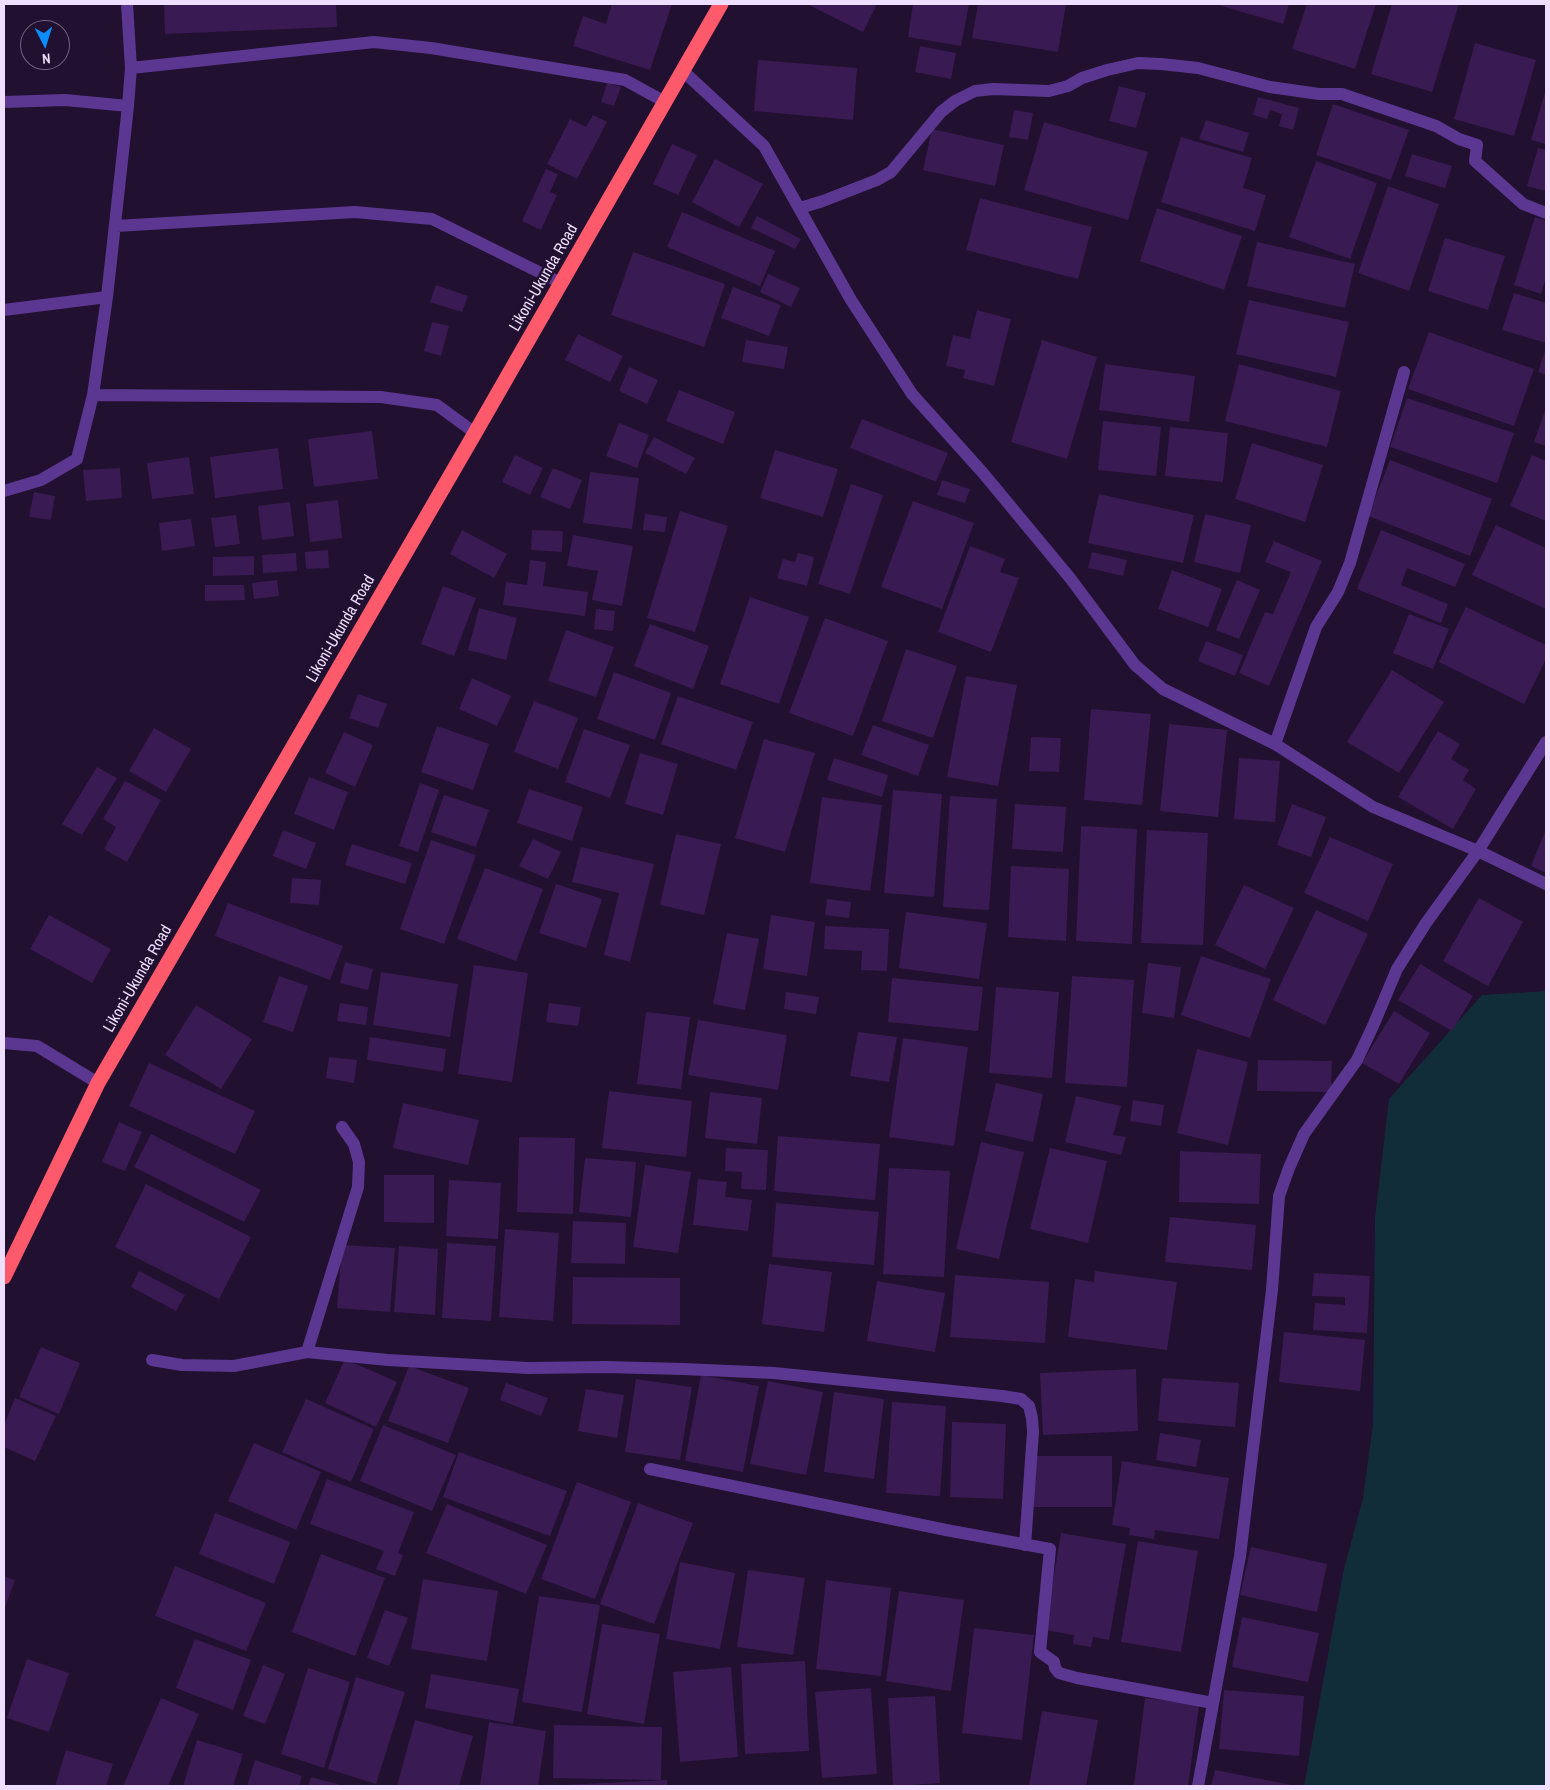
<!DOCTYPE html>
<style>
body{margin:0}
#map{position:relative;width:1550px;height:1790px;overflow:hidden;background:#21102f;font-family:"Archivo Narrow",sans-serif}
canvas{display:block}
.frame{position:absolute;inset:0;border:5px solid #eedeff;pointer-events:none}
.north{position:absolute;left:20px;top:20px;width:50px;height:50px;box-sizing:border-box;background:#21102f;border:1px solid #736282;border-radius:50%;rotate:175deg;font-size:14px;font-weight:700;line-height:20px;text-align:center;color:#eedeff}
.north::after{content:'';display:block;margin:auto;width:18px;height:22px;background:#0a8dff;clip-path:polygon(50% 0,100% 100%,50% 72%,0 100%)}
</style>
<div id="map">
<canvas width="1550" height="1790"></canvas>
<div class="frame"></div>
<div class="north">N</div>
</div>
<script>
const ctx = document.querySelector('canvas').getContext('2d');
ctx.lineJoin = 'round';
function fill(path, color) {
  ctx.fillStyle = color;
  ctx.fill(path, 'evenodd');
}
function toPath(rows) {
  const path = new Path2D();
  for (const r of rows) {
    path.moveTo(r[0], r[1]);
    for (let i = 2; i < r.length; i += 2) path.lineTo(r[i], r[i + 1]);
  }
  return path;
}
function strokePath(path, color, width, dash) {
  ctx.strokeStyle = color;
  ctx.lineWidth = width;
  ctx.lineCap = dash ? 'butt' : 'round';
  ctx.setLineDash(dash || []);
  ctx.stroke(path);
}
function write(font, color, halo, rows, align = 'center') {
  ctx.font = font + ' "Archivo Narrow",sans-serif';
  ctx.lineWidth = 5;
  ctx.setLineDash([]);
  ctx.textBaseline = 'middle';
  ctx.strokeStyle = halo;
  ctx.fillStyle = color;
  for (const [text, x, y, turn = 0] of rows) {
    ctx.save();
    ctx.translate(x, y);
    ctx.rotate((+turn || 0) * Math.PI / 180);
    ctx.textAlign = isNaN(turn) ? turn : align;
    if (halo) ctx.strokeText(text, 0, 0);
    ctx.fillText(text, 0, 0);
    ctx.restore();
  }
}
const green = toPath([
 [1546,991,1546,1786,1304,1786,1343,1573,1363,1498,1373,1424,1375,1218,1389,1099,1482,995]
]);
const building = toPath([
 [164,4,336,4,337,27,165,34],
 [612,4,672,4,650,70,573,46,583,16,606,24],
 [807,4,877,4,863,32],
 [913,4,969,4,961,46,908,37],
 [978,4,1066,4,1058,52,972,38],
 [1215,4,1289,4,1283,24],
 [1307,4,1376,4,1355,69,1292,49],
 [1392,4,1459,4,1432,92,1371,74],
 [1475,43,1536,60,1514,136,1454,119],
 [920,46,956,53,951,79,915,72],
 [758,60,857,68,853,120,754,111],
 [607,83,621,87,614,106,601,102],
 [1119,86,1146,93,1136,128,1109,121],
 [1546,89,1546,144,1531,140],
 [1258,97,1299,108,1293,130,1279,126,1282,114,1270,110,1267,119,1253,115],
 [1333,104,1409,130,1391,180,1316,155],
 [1014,110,1033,113,1028,140,1009,137],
 [593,115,607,122,577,179,547,164,570,119,586,127],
 [1206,120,1249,133,1243,152,1199,139],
 [1044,122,1148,152,1128,220,1024,190],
 [932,129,1004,145,995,186,923,170],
 [1181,137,1252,158,1243,188,1266,195,1255,231,1161,202],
 [672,144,697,155,678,195,653,184],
 [1538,148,1546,150,1546,191,1527,186],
 [1412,154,1452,166,1445,188,1405,176],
 [715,159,763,184,739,227,692,202],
 [1316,161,1377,183,1350,259,1289,237],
 [546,169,558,174,550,192,557,195,541,230,522,221],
 [1388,186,1439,204,1409,291,1358,273],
 [980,198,1092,227,1078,279,966,250],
 [1157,208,1242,236,1224,290,1140,261],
 [682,212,775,251,760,286,667,247],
 [757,216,801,239,795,249,751,228],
 [1535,217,1546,221,1546,277,1541,294,1514,285],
 [1445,238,1505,256,1488,310,1428,291],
 [1257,242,1355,264,1345,308,1247,286],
 [633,252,725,284,704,347,611,315],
 [768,274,800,288,791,307,760,292],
 [436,285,468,296,462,312,430,302],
 [733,287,781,305,769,336,721,318],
 [1514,293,1546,303,1546,343,1502,330],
 [1249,300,1349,322,1336,377,1236,354],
 [977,310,1011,319,994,386,963,378,965,370,946,366,953,335,970,339],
 [432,322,449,326,441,356,424,351],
 [1429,332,1534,369,1514,426,1408,389],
 [578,334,623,356,610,382,565,360],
 [746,340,788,347,784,369,742,362],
 [1042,340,1097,357,1067,459,1011,442],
 [1546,348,1546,375,1538,372],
 [1105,364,1195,376,1189,422,1099,410],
 [1239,364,1341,391,1327,447,1225,421],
 [629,367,658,380,647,404,619,391],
 [679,390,735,412,723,444,666,421],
 [1407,398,1514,433,1497,483,1390,447],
 [1546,408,1546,446,1534,442],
 [862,419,948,453,936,482,850,448],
 [1103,421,1161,427,1156,476,1098,470],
 [619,423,649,435,637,468,606,456],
 [1170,427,1228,433,1223,482,1165,476],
 [372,431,378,479,314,487,308,439],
 [654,437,695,458,686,474,645,453],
 [1252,443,1323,465,1305,522,1235,499],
 [278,448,283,489,215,498,210,457],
 [775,450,838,469,823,517,760,498],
 [515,455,543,468,530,495,502,482],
 [1532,455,1546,461,1546,521,1510,506],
 [189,457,194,494,152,499,147,463],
 [1390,460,1492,499,1470,556,1368,516],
 [120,468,122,498,86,501,83,470],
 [553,468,582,480,570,509,540,497],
 [590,472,639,478,632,529,583,523],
 [942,480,970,489,965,503,937,495],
 [851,484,883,495,850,594,818,584],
 [34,492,55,496,51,520,29,517],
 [1099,494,1194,515,1183,563,1088,543],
 [338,500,342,538,310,542,306,504],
 [913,501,974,523,942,609,881,587],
 [290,502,294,536,262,540,258,506],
 [680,511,728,526,695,632,647,618],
 [645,514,667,517,665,532,643,530],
 [1205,514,1251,525,1240,573,1194,562],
 [236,515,240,544,215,547,211,518],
 [191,519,195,546,162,551,159,523],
 [1496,525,1546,548,1546,609,1472,575],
 [462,530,507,554,494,578,450,554],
 [532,530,563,531,562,552,531,550],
 [1381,530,1465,564,1455,587,1407,568,1401,585,1448,604,1441,623,1357,589],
 [573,535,633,546,622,606,592,600,598,571,567,566],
 [1274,541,1322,561,1269,686,1239,673,1265,612,1273,614,1291,572,1265,562],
 [970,546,1005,559,1000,572,1019,578,991,652,938,632],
 [328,550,329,568,306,569,305,552],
 [1092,552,1127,560,1123,576,1088,568],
 [296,553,297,571,263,573,262,555],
 [798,553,814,557,807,586,777,578,783,559,795,562],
 [254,556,254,575,213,576,213,557],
 [530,560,546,562,543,586,588,592,585,616,503,605,506,582,527,585],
 [1172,570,1222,589,1208,627,1158,609],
 [277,580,279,596,254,599,252,583],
 [1237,580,1260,590,1239,639,1216,630],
 [205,585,244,585,245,600,205,601],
 [443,586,476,598,454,656,421,644],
 [750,597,809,617,779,704,720,684],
 [1466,607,1546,645,1546,659,1524,704,1439,662],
 [479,608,517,618,506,660,468,650],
 [596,609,615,611,613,631,594,629],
 [1409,614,1449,629,1433,669,1393,653],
 [825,618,888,641,853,736,789,713],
 [650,624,709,646,693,689,634,666],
 [566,630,614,647,596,697,548,681],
 [1206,641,1243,655,1235,676,1198,661],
 [906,649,957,666,933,738,882,721],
 [1392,670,1444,702,1399,773,1347,742],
 [614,672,671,693,655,740,597,719],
 [966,676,1017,685,998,786,947,777],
 [472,678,511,696,497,726,459,709],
 [358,694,387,704,378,728,349,718],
 [678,696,753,722,736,770,661,744],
 [534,701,578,718,558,769,514,752],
 [1091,709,1151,714,1142,805,1084,800],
 [1169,724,1227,730,1218,817,1160,811],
 [873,725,929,745,918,776,861,755],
 [437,726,489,744,473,790,421,772],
 [154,728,191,749,166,792,129,771],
 [584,729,630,745,610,798,565,782],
 [1438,731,1460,744,1451,759,1469,770,1463,780,1476,789,1453,829,1398,797],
 [344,732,373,745,355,787,325,773],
 [1031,737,1061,738,1059,772,1029,771],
 [764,739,815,753,785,852,735,838],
 [640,753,678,764,663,815,625,804],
 [834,758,888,775,882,797,827,780],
 [1239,758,1280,761,1275,822,1234,819],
 [97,767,117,778,82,835,62,824],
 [309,777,348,792,334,830,294,814],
 [125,781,161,800,127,862,104,849,116,827,103,819],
 [420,783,439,790,418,852,399,846],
 [529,789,583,807,572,841,517,823],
 [893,790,942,794,934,897,884,893],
 [444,795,489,810,476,847,431,832],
 [950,796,997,799,989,910,943,907],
 [822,797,882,805,870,891,810,883],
 [1015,804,1066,807,1063,852,1012,849],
 [1292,804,1326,817,1311,857,1277,845],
 [1081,826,1137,829,1132,944,1076,941],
 [1546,829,1546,873,1531,866],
 [283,830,316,843,306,869,273,856],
 [1147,830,1208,833,1203,945,1141,943],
 [676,834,721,844,704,915,660,905],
 [1330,837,1393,864,1368,921,1304,893],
 [533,839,561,852,548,879,519,866],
 [431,840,476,855,444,944,400,929],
 [352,844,412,863,405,884,345,865],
 [581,847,654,864,630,962,604,955,619,893,572,882],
 [1011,866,1069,869,1066,941,1008,937],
 [485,868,543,889,516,961,457,939],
 [292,878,321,880,319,905,290,903],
 [556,884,602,899,586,948,539,933],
 [1244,885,1294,908,1265,969,1215,945],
 [1479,898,1523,922,1488,986,1443,961],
 [827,899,851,902,849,918,825,915],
 [228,903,343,946,330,980,215,936],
 [1316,910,1368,934,1325,1025,1273,1000],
 [906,912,987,923,979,979,899,968],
 [49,915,111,949,92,983,30,949],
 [771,915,815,922,807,976,763,969],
 [825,926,889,929,887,971,861,970,862,951,824,949],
 [727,933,759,939,745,1010,713,1004],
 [1201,956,1271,979,1250,1038,1181,1015],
 [345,962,373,969,368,990,340,983],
 [1148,963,1181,967,1174,1018,1142,1013],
 [1420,964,1473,996,1452,1031,1398,1000],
 [474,965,528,973,512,1082,458,1074],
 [381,972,458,984,450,1037,373,1025],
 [279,976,308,986,293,1032,263,1022],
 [1072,976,1134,980,1127,1087,1065,1083],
 [892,978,983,987,978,1031,888,1022],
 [996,987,1059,992,1052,1078,989,1073],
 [786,992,819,997,816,1014,784,1009],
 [340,1003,368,1007,366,1025,337,1021],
 [549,1003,581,1007,578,1026,546,1022],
 [196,1005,252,1039,221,1089,165,1055],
 [1394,1011,1430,1033,1399,1084,1362,1063],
 [646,1012,690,1017,681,1089,637,1084],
 [698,1020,787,1035,778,1090,688,1075],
 [858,1032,897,1037,889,1082,850,1076],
 [370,1037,446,1049,443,1072,367,1060],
 [903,1038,968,1047,954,1146,889,1137],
 [1197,1049,1248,1062,1228,1145,1177,1133],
 [329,1057,357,1060,354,1083,326,1078],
 [1258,1060,1332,1061,1331,1092,1257,1091],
 [149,1063,255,1111,235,1154,129,1106],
 [996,1083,1043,1094,1033,1142,985,1131],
 [609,1091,692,1101,686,1157,602,1148],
 [710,1092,762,1098,757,1144,705,1138],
 [1076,1096,1121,1106,1113,1135,1126,1137,1121,1155,1065,1142],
 [1133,1100,1164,1105,1161,1126,1130,1121],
 [403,1103,479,1120,468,1165,393,1148],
 [119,1122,142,1132,125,1171,102,1162],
 [151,1134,261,1190,244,1222,134,1167],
 [778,1136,880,1144,875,1200,774,1191],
 [519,1137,575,1138,573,1214,517,1212],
 [981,1142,1024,1152,999,1259,956,1249],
 [726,1148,768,1150,766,1190,741,1189,742,1172,725,1171],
 [1050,1148,1107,1161,1088,1243,1030,1229],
 [1180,1151,1261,1154,1259,1204,1179,1202],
 [585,1158,636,1162,631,1217,579,1212],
 [645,1165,691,1172,678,1253,633,1247],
 [889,1168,950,1171,944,1277,883,1274],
 [384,1175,434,1175,434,1223,384,1222],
 [698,1179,727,1182,725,1197,752,1200,748,1231,693,1225],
 [449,1180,501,1183,498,1239,446,1236],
 [146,1184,251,1237,219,1299,115,1247],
 [776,1203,879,1212,874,1265,772,1257],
 [1170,1217,1256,1225,1252,1270,1165,1262],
 [573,1221,626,1223,625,1264,571,1263],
 [505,1229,559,1233,553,1321,499,1317],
 [447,1243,496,1246,491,1321,442,1318],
 [342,1245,395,1248,390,1312,337,1308],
 [399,1246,438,1249,435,1315,394,1312],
 [769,1264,832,1272,824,1332,762,1324],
 [139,1271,185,1295,176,1311,131,1287],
 [1095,1271,1177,1282,1167,1350,1068,1337,1075,1279,1094,1282],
 [1314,1273,1370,1276,1367,1333,1313,1330,1315,1303,1345,1305,1345,1297,1312,1296],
 [955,1275,1049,1282,1045,1343,950,1337],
 [573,1277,680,1278,680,1325,572,1324],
 [877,1281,945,1293,935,1352,867,1341],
 [1284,1332,1365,1340,1360,1391,1279,1382],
 [41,1347,80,1363,59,1414,19,1397],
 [345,1359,397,1382,376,1427,325,1403],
 [409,1366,469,1388,448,1443,388,1421],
 [1136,1369,1138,1431,1043,1435,1040,1373],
 [701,1375,759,1386,743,1472,685,1461],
 [1162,1378,1239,1383,1235,1427,1158,1421],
 [636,1379,692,1387,680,1460,625,1452],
 [768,1381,823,1392,806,1475,750,1464],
 [506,1383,548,1398,541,1416,500,1400],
 [586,1389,624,1395,617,1438,578,1431],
 [834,1392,884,1399,874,1479,824,1472],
 [15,1398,56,1416,35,1461,4,1447,4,1425],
 [306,1399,374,1429,351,1482,282,1452],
 [892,1402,946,1406,940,1496,886,1493],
 [952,1422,1006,1424,1003,1499,950,1497],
 [383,1425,456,1455,432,1511,360,1481],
 [1160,1433,1201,1440,1196,1467,1156,1460],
 [254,1443,321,1472,296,1530,228,1501],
 [459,1452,567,1491,550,1536,443,1497],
 [1033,1456,1112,1456,1112,1507,1033,1507],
 [1122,1461,1229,1478,1219,1539,1155,1530,1154,1539,1129,1535,1130,1528,1112,1525],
 [327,1479,414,1512,398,1553,403,1555,395,1576,376,1569,384,1551,310,1524],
 [577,1482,631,1502,595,1599,541,1579],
 [638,1503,693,1523,654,1624,600,1604],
 [447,1504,547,1545,526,1594,426,1553],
 [215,1513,290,1542,274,1584,199,1554],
 [1061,1533,1126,1544,1109,1640,1093,1637,1091,1647,1073,1644,1074,1635,1045,1630],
 [1138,1541,1198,1551,1181,1652,1121,1642],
 [1251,1547,1327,1564,1317,1612,1240,1595],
 [321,1554,385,1578,355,1656,292,1632],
 [680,1562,735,1573,720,1649,666,1639],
 [175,1566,266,1603,246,1651,155,1616],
 [748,1570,805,1578,793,1655,737,1647],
 [4,1576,15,1580,4,1610],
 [423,1579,498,1591,487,1661,411,1649],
 [826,1580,891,1588,881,1676,816,1669],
 [899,1591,964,1600,951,1691,886,1681],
 [539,1596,600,1605,582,1712,522,1702],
 [385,1610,408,1618,389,1666,367,1658],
 [1242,1617,1319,1633,1308,1682,1232,1667],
 [602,1624,660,1634,644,1724,587,1714],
 [974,1628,1034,1635,1022,1740,962,1733],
 [195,1639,251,1660,233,1710,176,1688],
 [27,1659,69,1673,49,1732,7,1718],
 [805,1661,809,1751,745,1754,741,1664],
 [263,1665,285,1674,265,1724,243,1716],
 [731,1667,738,1757,680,1762,673,1672],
 [308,1668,350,1682,324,1768,281,1754],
 [431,1674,519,1689,513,1724,425,1708],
 [356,1677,405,1692,376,1784,328,1769],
 [871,1688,877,1774,822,1778,815,1692],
 [1224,1690,1304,1696,1299,1756,1219,1749],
 [935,1696,940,1783,893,1786,888,1698],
 [161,1698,199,1714,168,1786,123,1786],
 [1145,1698,1199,1705,1188,1786,1134,1785],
 [1042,1711,1098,1720,1086,1786,1029,1786],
 [415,1720,473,1736,459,1786,397,1786],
 [489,1722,546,1731,538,1786,480,1786],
 [554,1725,662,1727,661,1780,553,1778],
 [197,1740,243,1754,233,1786,183,1786],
 [66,1750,113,1764,106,1786,55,1786],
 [255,1760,302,1776,299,1786,247,1786],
 [1215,1770,1292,1785,1292,1786,1211,1786],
 [311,1777,344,1786,308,1786],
 [667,1780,667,1786,562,1786,562,1785]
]);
const minor = toPath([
 [131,68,374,42,431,48,625,80,665,102],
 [683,71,764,146,851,300,912,394,983,473,1070,578,1135,665,1163,689,1275,744,1373,807,1478,851,1546,884],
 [4,102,65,100,128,106],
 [800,208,823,201,877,180,891,172,941,112,955,101,975,91,993,89,1049,91,1068,86,1082,78,1107,70,1138,63,1161,64,1198,68,1270,87,1319,94,1342,94,1436,126,1459,139,1477,145,1475,161,1523,204,1546,213],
 [116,226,355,212,432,219,561,283],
 [4,310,107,297],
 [93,395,381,397,437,405,475,433],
 [4,491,41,480,77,459,93,395,107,297,128,106,131,68,127,4],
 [1275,744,1316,627,1338,592,1350,563,1404,372],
 [4,1043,37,1046,98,1083],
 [307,1352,358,1187,359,1162,354,1144,342,1127],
 [152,1360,182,1365,234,1366,307,1352,388,1360,528,1368,606,1367,683,1369,774,1373,1002,1396,1021,1399,1029,1406,1032,1418,1033,1432,1025,1545],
 [650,1469,946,1530,1050,1549,1040,1652,1054,1662,1055,1668,1059,1673,1077,1678,1213,1703],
 [1198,1786,1240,1556,1272,1290,1279,1196,1289,1168,1304,1134,1357,1060,1373,1026,1397,969,1426,923,1478,851,1546,742]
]);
const highway = toPath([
 [4,1277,98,1083,475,433,721,4]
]);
const streetNames = [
 ["Likoni-Ukunda Road",544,278,-60],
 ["Likoni-Ukunda Road",341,629,-60],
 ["Likoni-Ukunda Road",138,979,-60]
];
fill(green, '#122d3a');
fill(building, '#3a1a52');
strokePath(minor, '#5c3792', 12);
strokePath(highway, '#ff596c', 15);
write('16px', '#eedeff', '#21102f', streetNames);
</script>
